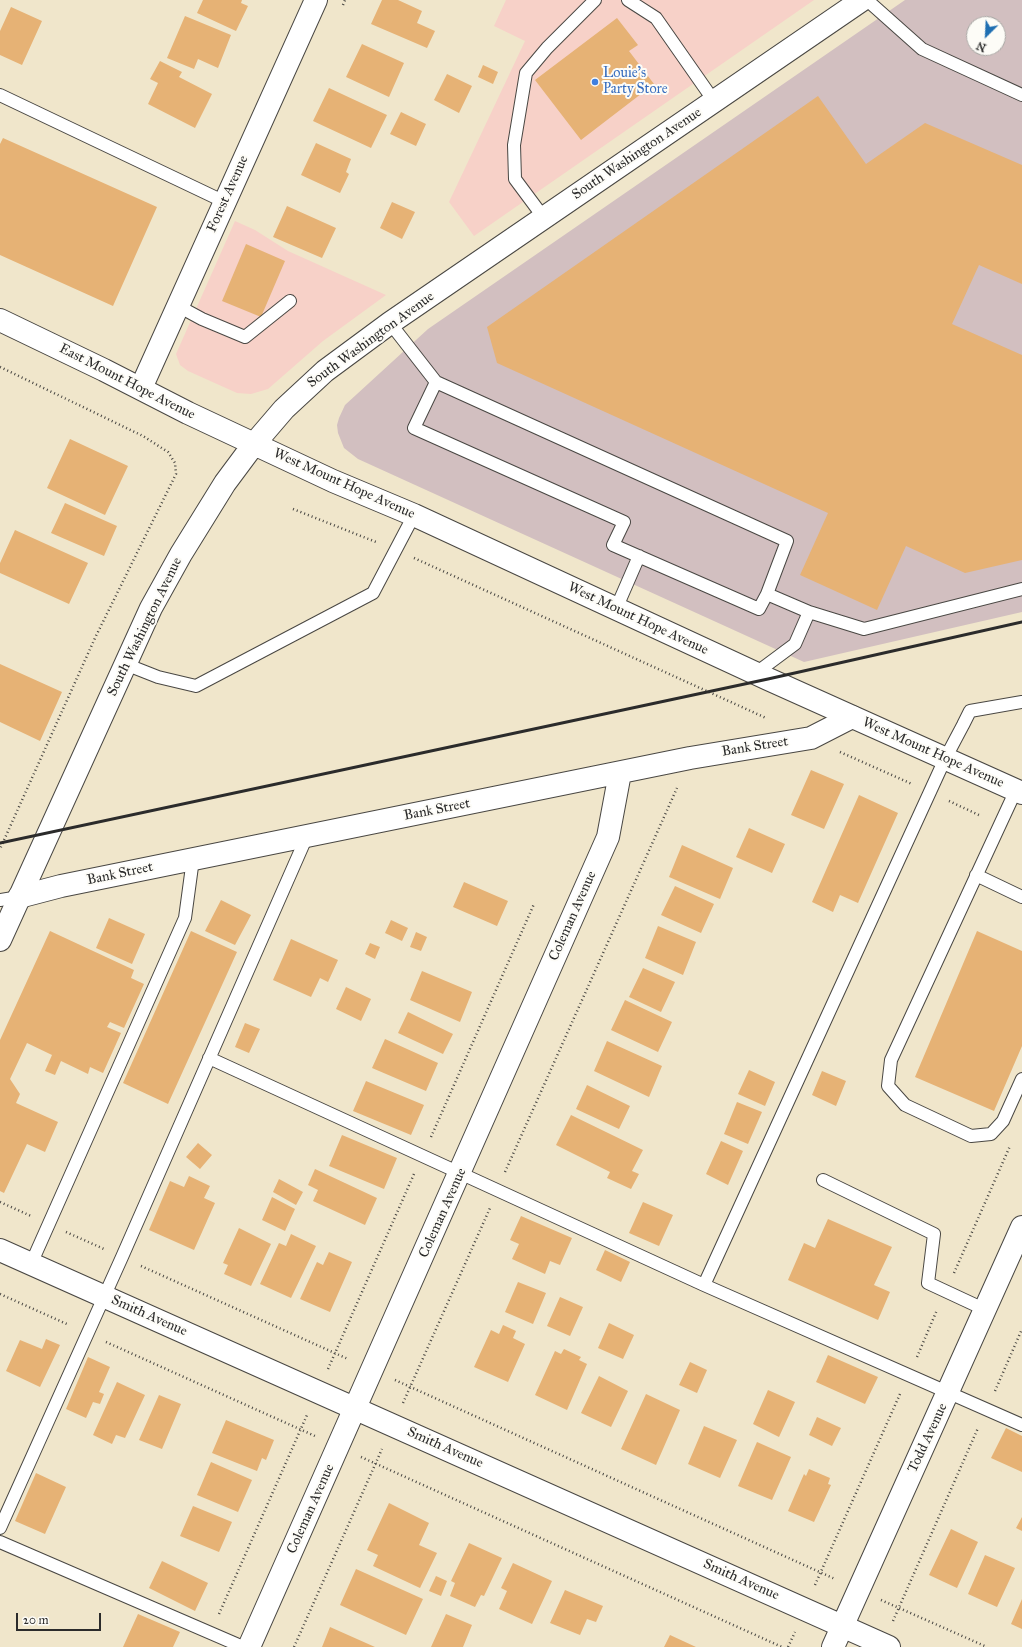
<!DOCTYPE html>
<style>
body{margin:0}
#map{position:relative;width:1022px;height:1647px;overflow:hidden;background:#f0e6cb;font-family:"IM FELL Great Primer",serif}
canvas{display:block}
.north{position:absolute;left:966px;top:16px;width:40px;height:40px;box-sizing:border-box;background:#fdfcf7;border:1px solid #a9a8a5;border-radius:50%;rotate:204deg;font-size:11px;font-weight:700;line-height:16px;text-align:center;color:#2b2b2b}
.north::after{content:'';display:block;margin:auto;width:14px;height:18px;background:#1f6fb2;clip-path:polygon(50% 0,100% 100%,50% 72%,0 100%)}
.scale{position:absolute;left:16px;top:1613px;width:85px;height:18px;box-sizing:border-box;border:2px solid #2b2b2b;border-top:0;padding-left:5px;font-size:12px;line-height:14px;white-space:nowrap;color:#2b2b2b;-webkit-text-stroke:3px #fdfcf7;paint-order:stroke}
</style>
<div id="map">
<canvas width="1022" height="1647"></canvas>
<div class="north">N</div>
<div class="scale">20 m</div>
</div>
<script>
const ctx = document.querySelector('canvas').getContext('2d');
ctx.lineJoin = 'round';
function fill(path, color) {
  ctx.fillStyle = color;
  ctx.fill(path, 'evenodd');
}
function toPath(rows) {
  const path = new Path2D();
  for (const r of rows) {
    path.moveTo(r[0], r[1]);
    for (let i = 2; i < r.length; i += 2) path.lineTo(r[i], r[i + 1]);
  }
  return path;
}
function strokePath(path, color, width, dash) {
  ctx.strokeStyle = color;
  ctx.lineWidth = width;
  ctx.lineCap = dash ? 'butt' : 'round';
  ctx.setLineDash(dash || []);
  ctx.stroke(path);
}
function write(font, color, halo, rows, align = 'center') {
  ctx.font = font + ' "IM FELL Great Primer",serif';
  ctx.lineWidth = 4;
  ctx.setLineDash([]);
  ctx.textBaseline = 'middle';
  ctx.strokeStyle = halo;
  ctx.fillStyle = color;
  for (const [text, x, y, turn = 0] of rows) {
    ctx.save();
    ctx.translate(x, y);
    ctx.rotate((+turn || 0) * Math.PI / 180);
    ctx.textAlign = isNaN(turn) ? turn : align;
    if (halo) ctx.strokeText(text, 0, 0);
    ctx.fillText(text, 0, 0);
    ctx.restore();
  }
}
const built = toPath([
 [506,0,814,0,474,236,449,202,525,41,494,26],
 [235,221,255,230,288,251,386,295,323,341,268,389,251,394,237,393,188,371,180,365,176,354]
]);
const industrial = toPath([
 [905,0,1022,0,1022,612,804,662,358,459,344,448,338,433,337,425,339,418,345,405,428,329],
 [974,24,998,24,998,48,974,48]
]);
const building = toPath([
 [203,0,242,0,241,3,248,6,236,31,197,13],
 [382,0,398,0,422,11,417,23,435,31,427,48,371,24],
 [11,7,42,21,22,65,0,55,0,31],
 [185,16,231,35,218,68,198,59,194,69,167,58],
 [617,18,638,45,629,51,654,84,581,140,535,80],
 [362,44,404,63,389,97,346,77],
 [160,61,182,72,179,77,212,94,195,128,148,104,158,83,150,79],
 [483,65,498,72,493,84,478,77],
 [447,74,472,86,459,113,434,100],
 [329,88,387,115,371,148,313,121],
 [818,96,866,164,925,123,1022,165,1022,284,979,265,952,324,1022,355,1022,560,965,573,906,546,877,610,800,575,828,513,497,363,487,327],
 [401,112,426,124,416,146,390,134],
 [3,138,157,207,113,306,0,255,0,144],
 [316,143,351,159,346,172,349,174,340,193,301,175],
 [392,202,415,212,402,239,380,228],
 [287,206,336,228,322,258,273,237],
 [246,244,285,261,261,317,222,301],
 [70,439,128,466,105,515,47,488],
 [65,503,117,526,104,556,51,533],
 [15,530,88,563,69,604,0,573,0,563],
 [0,664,62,692,40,741,0,722],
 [811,770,844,784,824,829,791,815],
 [859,795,898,813,858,903,840,895,833,912,812,902],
 [749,828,785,844,772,873,736,857],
 [682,845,733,868,720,899,669,877],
 [464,882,508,901,497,926,453,907],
 [675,886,714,904,701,933,661,915],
 [221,900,251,915,235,945,205,931],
 [109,918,145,934,132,964,96,948],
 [391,920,408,928,402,941,385,933],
 [658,926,696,942,683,975,645,958],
 [50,931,134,970,131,978,144,984,124,1028,110,1022,107,1027,121,1033,103,1073,90,1067,88,1074,61,1061,55,1075,45,1071,52,1055,27,1043,10,1079,20,1094,16,1103,58,1122,45,1152,27,1144,4,1193,0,1191,0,1040],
 [191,931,237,952,168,1104,123,1083],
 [977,931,1022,951,1022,1046,994,1111,915,1077],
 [416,932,427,937,421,951,410,947],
 [291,939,338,960,328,982,320,978,311,997,273,980],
 [370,943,380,947,375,959,365,954],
 [643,968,675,982,661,1012,629,997],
 [422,971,472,992,460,1022,410,1000],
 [346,987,371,999,361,1021,336,1009],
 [625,1000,672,1022,658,1052,611,1030],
 [408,1012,453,1034,443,1054,398,1033],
 [245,1023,260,1029,249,1053,235,1047],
 [385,1039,438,1063,426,1091,372,1068],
 [607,1041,662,1066,649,1097,594,1071],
 [749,1070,775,1082,765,1106,738,1094],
 [822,1071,846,1081,836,1106,812,1095],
 [366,1081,424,1105,411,1135,353,1111],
 [587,1085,630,1106,619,1129,576,1109],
 [737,1102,762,1112,748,1144,724,1134],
 [571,1115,643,1150,632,1171,639,1174,631,1189,607,1178,610,1172,556,1145],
 [342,1135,397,1158,384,1189,329,1166],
 [721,1141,743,1151,728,1185,706,1174],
 [198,1143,212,1155,200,1169,186,1157],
 [315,1169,377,1198,365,1225,313,1201,318,1190,308,1185],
 [189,1176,210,1186,204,1198,215,1203,194,1250,149,1230,170,1181,184,1187],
 [279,1179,303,1192,296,1205,273,1192],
 [272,1197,295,1209,285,1231,262,1220],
 [643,1202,673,1215,659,1246,629,1233],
 [521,1216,572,1238,560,1265,550,1261,545,1274,512,1259,519,1244,510,1240],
 [828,1219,892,1247,874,1285,890,1292,878,1320,788,1280,804,1243,815,1248],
 [239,1228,271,1244,251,1286,224,1274,228,1265,223,1263],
 [291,1234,316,1246,291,1298,260,1284,279,1243,286,1246],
 [605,1250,630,1262,621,1282,596,1270],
 [329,1252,352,1262,330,1312,300,1299,317,1262,323,1265],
 [518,1282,546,1293,533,1324,505,1312],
 [560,1297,583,1307,570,1336,547,1326],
 [609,1323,634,1335,623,1359,598,1348],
 [503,1325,516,1331,513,1338,525,1344,508,1382,474,1367,491,1330,499,1334],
 [46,1339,60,1345,40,1387,6,1371,20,1340,42,1349],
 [564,1349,581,1357,579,1360,587,1364,567,1410,535,1395,555,1351,561,1354],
 [828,1355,878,1377,865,1404,816,1382],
 [88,1357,110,1367,99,1392,104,1394,100,1404,93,1402,86,1418,66,1409],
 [690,1362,707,1370,697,1393,679,1385],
 [599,1376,628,1391,611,1427,581,1413],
 [117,1382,145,1395,125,1438,116,1435,112,1444,93,1435],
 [768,1390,795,1402,779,1437,753,1424],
 [646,1394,680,1410,656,1465,621,1449],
 [159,1395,181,1404,162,1449,139,1440],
 [817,1417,841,1428,832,1446,809,1435],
 [226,1420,274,1440,266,1460,262,1458,257,1471,212,1453],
 [704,1426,737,1440,720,1478,688,1464],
 [1006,1428,1022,1436,1022,1472,991,1458],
 [757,1442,791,1457,772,1500,738,1486],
 [211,1462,252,1480,238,1512,197,1495],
 [809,1469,830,1478,828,1484,831,1485,814,1522,788,1511,804,1474,806,1476],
 [36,1473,66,1487,45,1534,15,1521],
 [389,1503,429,1523,419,1545,437,1553,420,1588,373,1566,378,1555,367,1550],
 [193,1506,232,1522,219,1552,180,1536],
 [1022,1517,1022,1531,1016,1528],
 [951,1529,978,1542,957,1588,929,1575],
 [469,1543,502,1558,484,1596,481,1595,475,1607,450,1596,455,1583,451,1581],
 [985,1555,1015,1568,997,1607,968,1594],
 [162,1561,208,1583,195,1611,149,1588],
 [513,1563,552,1581,532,1624,499,1609,507,1591,501,1588],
 [356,1569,423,1599,406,1635,340,1605],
 [436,1576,447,1581,441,1596,429,1591],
 [565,1590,603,1606,596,1622,587,1619,580,1635,550,1623],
 [1022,1599,1022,1629,1011,1624],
 [138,1614,180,1632,173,1647,123,1647],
 [446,1614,472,1625,463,1647,431,1647],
 [330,1627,375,1647,322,1647],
 [670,1635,696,1647,664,1647]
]);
const path = toPath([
 [343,5,345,0],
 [0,367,143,436,168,452,175,463,176,474,95,638,0,849],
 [293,509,376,542],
 [414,558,766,718],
 [840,752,912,784],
 [949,801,981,816],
 [431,1137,534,904],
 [505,1172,677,788],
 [0,1202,31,1216],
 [66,1232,104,1249],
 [141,1266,348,1359],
 [954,1273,1010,1146],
 [0,1294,69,1325],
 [106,1342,315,1436],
 [917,1357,937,1310],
 [328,1369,414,1174],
 [395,1380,835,1579],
 [995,1391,1022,1329],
 [403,1403,490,1208],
 [361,1457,782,1647],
 [815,1585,900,1394],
 [881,1600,987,1647],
 [219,1614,307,1415],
 [893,1621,978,1428],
 [294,1647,382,1449],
 [788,1647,795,1632]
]);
const service = toPath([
 [628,0,656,18,714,101],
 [867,0,922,49,1022,95],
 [0,95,225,202],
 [544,218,515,179,514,145,526,73,547,48,595,0],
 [178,306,202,319,245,337,290,301],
 [390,323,436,382,787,541,767,594,809,612,795,644,756,673],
 [436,382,414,428,624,522,613,545,759,609,767,594],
 [616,609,639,556],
 [809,612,864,629,1022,589],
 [125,664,158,677,196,686,373,593,414,515],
 [1016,790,891,1060,888,1086,905,1105,971,1136,991,1134,1003,1121,1022,1079],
 [976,875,1022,897],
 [0,900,19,897],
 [209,1058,704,1285,1022,1425],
 [823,1180,934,1234,928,1283,986,1310],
 [31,1264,185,918,193,859],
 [704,1285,945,759,963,725,970,711,1022,702],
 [0,1528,122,1257,307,836],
 [0,1542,243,1647]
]);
const minor = toPath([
 [141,388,316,0],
 [19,897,61,886,690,758,811,738,852,717],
 [0,1250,889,1647],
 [249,1647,608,837,620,773],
 [833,1647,1022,1227]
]);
const tertiary = toPath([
 [0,320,104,370,188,413,333,481,414,515,768,679,1022,793],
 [0,940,151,608,181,554,225,483,254,444,284,409,325,371,390,323,862,0]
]);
const rail = toPath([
 [0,843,768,679,1022,622]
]);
const markers = [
 [595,82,4,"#3f7fe0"]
];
const shopNames = [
 ["Louie's",603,74],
 ["Party Store",603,90]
];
const streetNames = [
 ["South Washington Avenue",637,154,-34],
 ["Forest Avenue",228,194,-66],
 ["South Washington Avenue",371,340,-36],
 ["East Mount Hope Avenue",127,382,27],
 ["West Mount Hope Avenue",344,484,24],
 ["West Mount Hope Avenue",638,619,25],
 ["South Washington Avenue",145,627,-64],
 ["Bank Street",755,747,-9],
 ["West Mount Hope Avenue",933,753,24],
 ["Bank Street",437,810,-11],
 ["Bank Street",120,874,-12],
 ["Coleman Avenue",573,916,-66],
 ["Coleman Avenue",443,1213,-66],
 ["Smith Avenue",149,1316,24],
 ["Todd Avenue",928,1438,-65],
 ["Smith Avenue",445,1448,24],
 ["Coleman Avenue",311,1509,-66],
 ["Smith Avenue",741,1580,24]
];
fill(built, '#f7d1c8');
fill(industrial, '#d2bfc0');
fill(building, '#e6b275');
strokePath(service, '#494743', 14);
strokePath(minor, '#494743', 24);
strokePath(tertiary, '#494743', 24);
strokePath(path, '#494743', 2.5, [1, 3]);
strokePath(service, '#fff', 12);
strokePath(minor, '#fff', 22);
strokePath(tertiary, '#fff', 22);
strokePath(rail, '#2b2b2b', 3);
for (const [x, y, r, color] of markers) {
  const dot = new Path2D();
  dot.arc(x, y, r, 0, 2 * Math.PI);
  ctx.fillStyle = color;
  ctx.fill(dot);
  strokePath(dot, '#fdfcf7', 1.5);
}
write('14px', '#366cbe', '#fdfcf7', shopNames, 'left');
write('14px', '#2b2b2b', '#fdfcf7', streetNames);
</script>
